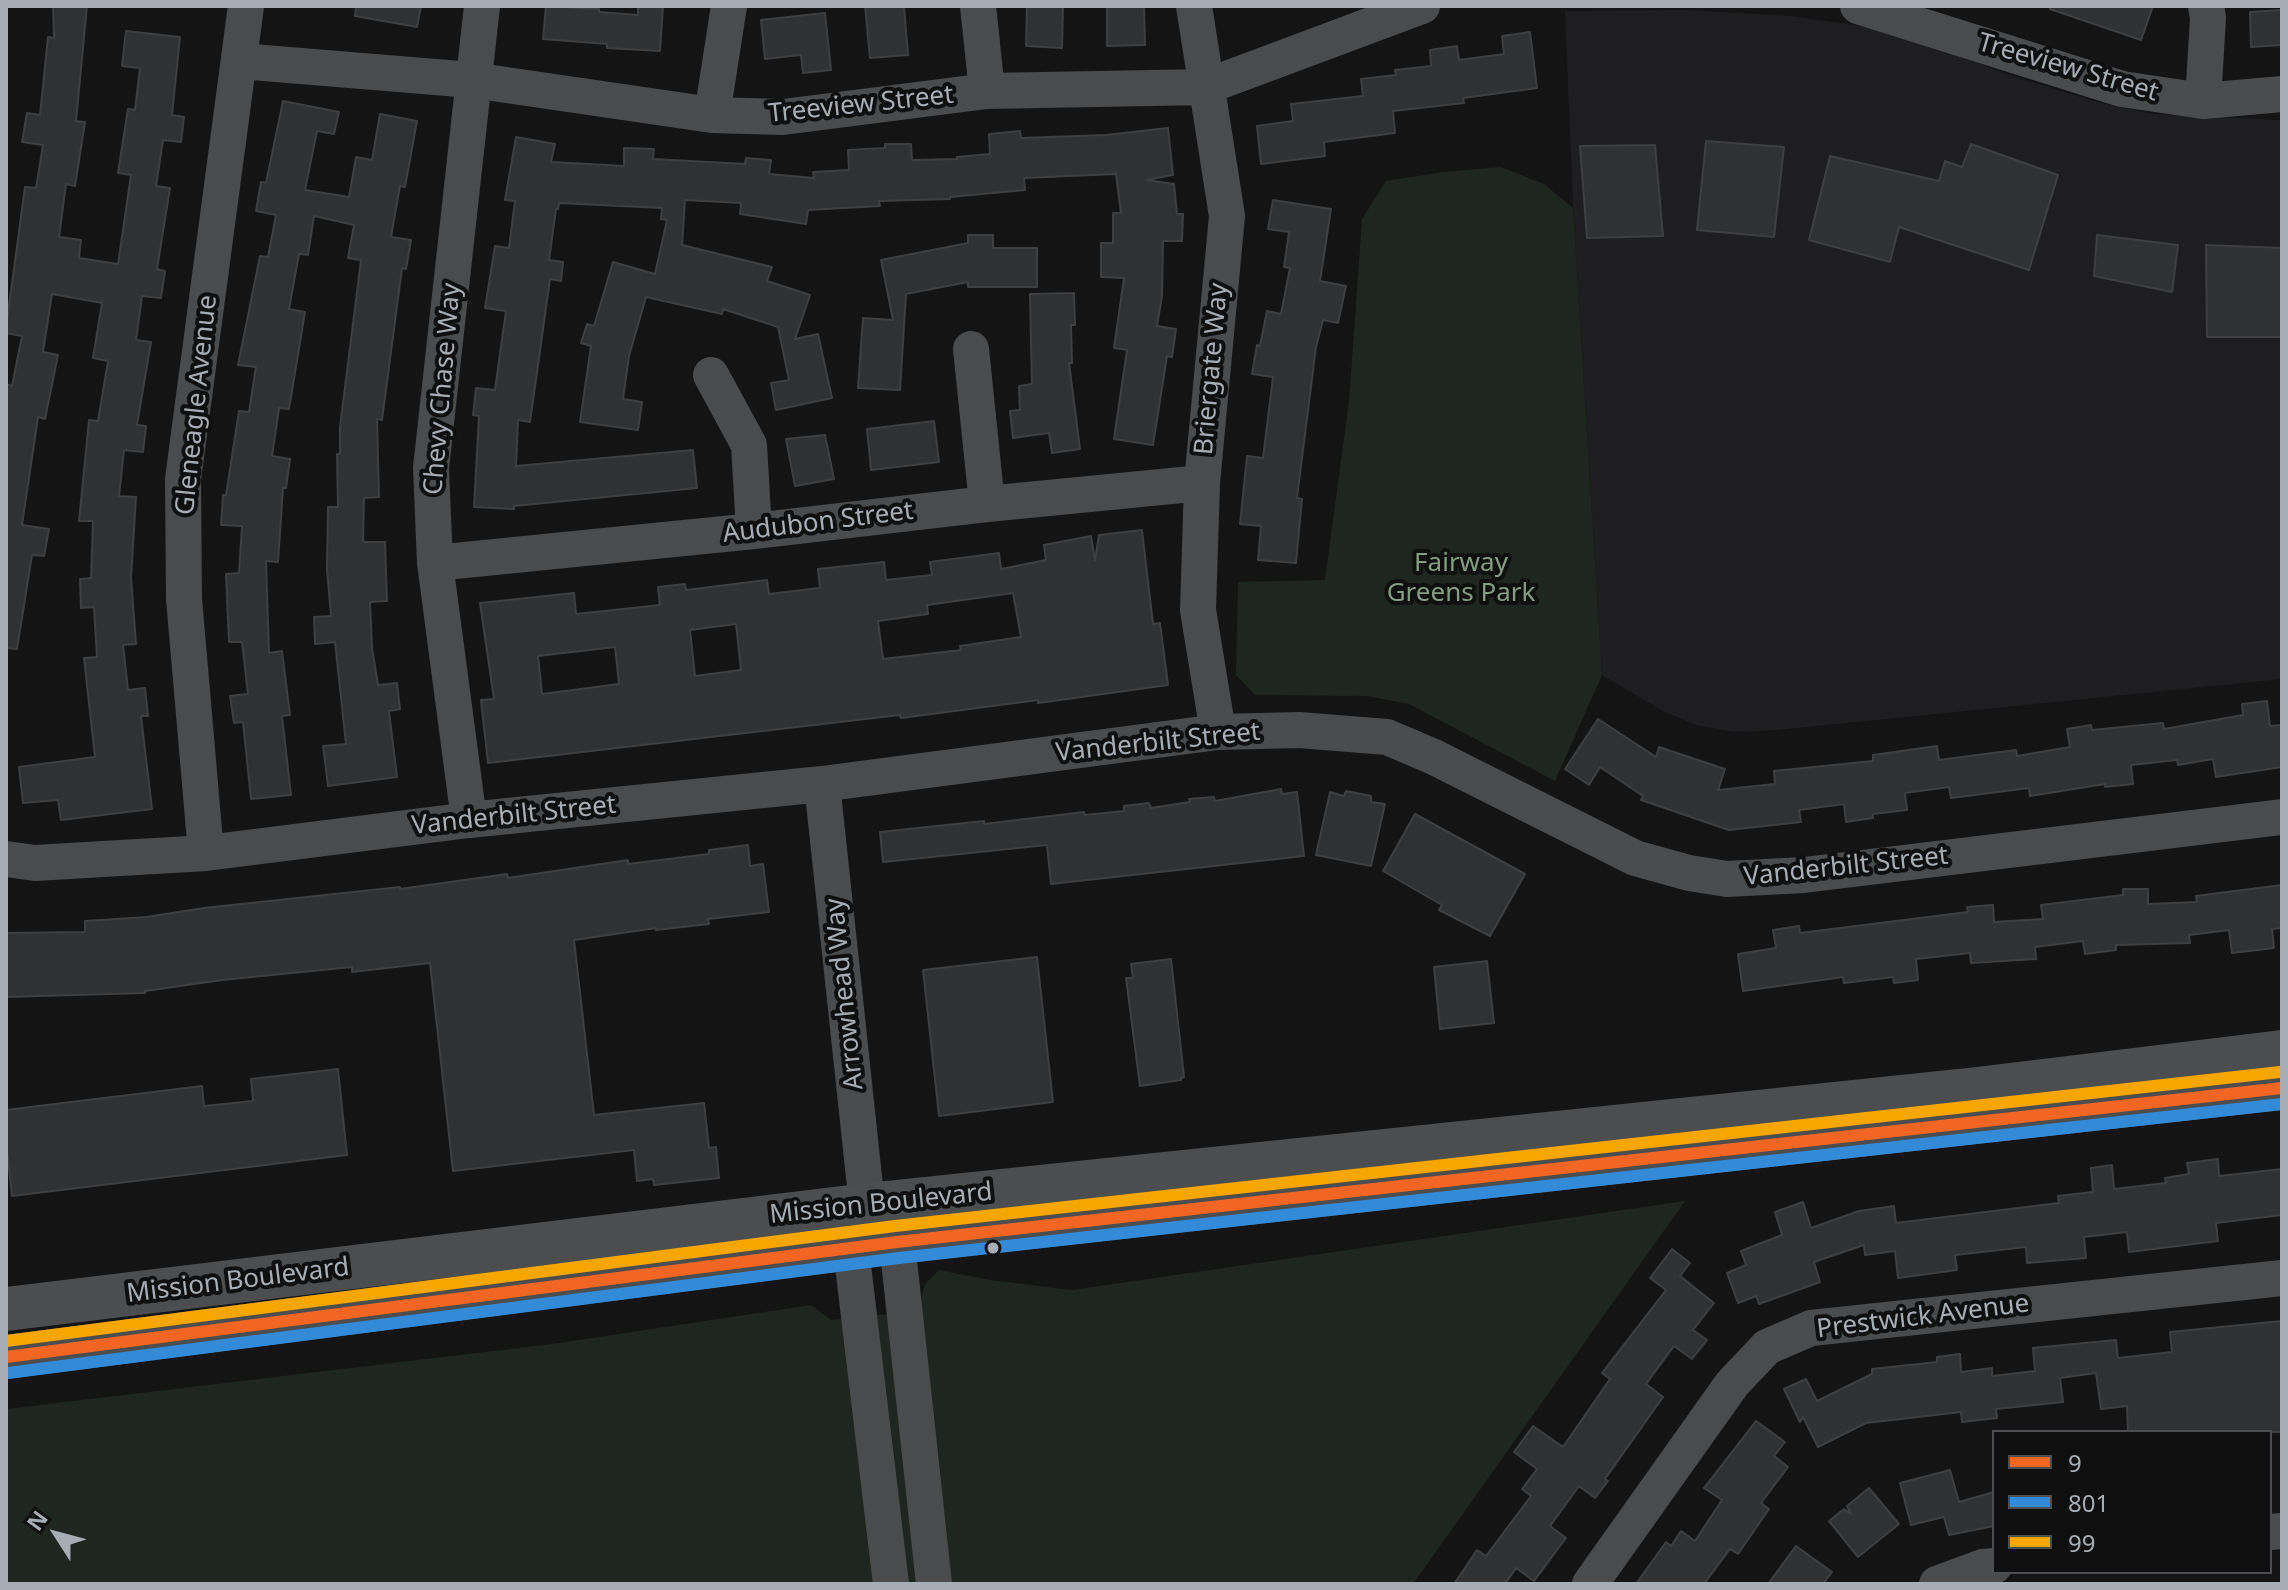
<!DOCTYPE html>
<style>
body{margin:0}
#map{position:relative;width:2288px;height:1590px;overflow:hidden;background:#141415;font-family:"Noto Sans",sans-serif}
canvas{display:block}
.frame{position:absolute;inset:0;border:8px solid #a7adb4;pointer-events:none}
.legend{position:absolute;left:1992px;top:1430px;width:280px;height:144px;box-sizing:border-box;background:#0f0f10;border:2px solid #4c4e52;margin:0;padding:10px 14px;list-style:none;font-size:24px;color:#a7adb4}
.legend li{display:flex;align-items:center;gap:16px;height:40px}
.legend b{width:40px;border:2px solid #4c4e52}
.north{position:absolute;left:16px;top:1494px;width:80px;height:80px;-webkit-text-stroke:6px #0f0f10;paint-order:stroke;rotate:306deg;font-size:22px;font-weight:700;line-height:32px;text-align:center;color:#a7adb4}
.north::after{content:'';display:block;margin:auto;width:28px;height:36px;background:#a7adb4;clip-path:polygon(50% 0,100% 100%,50% 72%,0 100%)}
</style>
<div id="map">
<canvas width="2288" height="1590"></canvas>
<div class="frame"></div>
<ul class="legend">
<li><b style="height:10px;background:#f26522"></b>9</li>
<li><b style="height:10px;background:#338bd7"></b>801</li>
<li><b style="height:10px;background:#f7a600"></b>99</li>
</ul>
<div class="north">N</div>
</div>
<script>
const ctx = document.querySelector('canvas').getContext('2d');
ctx.lineJoin = 'round';
function fill(path, color) {
  ctx.fillStyle = color;
  ctx.fill(path, 'evenodd');
}
function toPath(rows) {
  const path = new Path2D();
  for (const r of rows) {
    path.moveTo(r[0], r[1]);
    for (let i = 2; i < r.length; i += 2) path.lineTo(r[i], r[i + 1]);
  }
  return path;
}
function strokePath(path, color, width, dash) {
  ctx.strokeStyle = color;
  ctx.lineWidth = width;
  ctx.lineCap = dash ? 'butt' : 'round';
  ctx.setLineDash(dash || []);
  ctx.stroke(path);
}
function write(font, color, halo, rows, align = 'center') {
  ctx.font = font + ' "Noto Sans",sans-serif';
  ctx.lineWidth = 8;
  ctx.setLineDash([]);
  ctx.textBaseline = 'middle';
  ctx.strokeStyle = halo;
  ctx.fillStyle = color;
  for (const [text, x, y, turn = 0] of rows) {
    ctx.save();
    ctx.translate(x, y);
    ctx.rotate((+turn || 0) * Math.PI / 180);
    ctx.textAlign = isNaN(turn) ? turn : align;
    if (halo) ctx.strokeText(text, 0, 0);
    ctx.fillText(text, 0, 0);
    ctx.restore();
  }
}
const built = toPath([
 [1688,10,1791,16,1867,27,1930,45,2009,75,2097,102,2152,114,2282,120,2282,679,1777,730,1734,732,1696,725,1663,711,1602,675,1573,208,1565,11]
]);
const green = toPath([
 [1501,167,1544,184,1573,208,1602,675,1555,781,1409,704,1367,696,1255,695,1236,675,1238,582,1325,580,1349,401,1362,219,1386,181,1443,172],
 [1685,1201,1413,1584,6,1584,6,1409,552,1344,811,1305,831,1320,916,1311,926,1283,939,1270,990,1280,1072,1290]
]);
const building = toPath([
 [53,6,87,6,76,121,85,122,75,186,66,184,59,237,81,240,79,258,118,264,131,175,118,173,128,109,135,110,140,68,122,66,126,31,180,37,172,115,184,117,181,142,163,140,156,186,170,188,157,269,165,271,161,298,142,296,136,340,151,342,137,425,146,426,143,452,124,450,119,496,136,497,131,578,136,644,123,645,128,690,145,688,148,716,141,716,152,809,61,820,58,800,23,803,19,767,95,757,84,658,97,657,94,607,81,608,80,579,91,578,93,521,79,521,89,420,98,421,108,361,93,358,102,303,52,294,43,352,58,355,45,419,38,417,22,525,49,529,44,556,32,555,17,649,6,648,6,384,12,386,22,336,6,333,6,328,25,187,36,188,43,145,22,142,27,113,40,115,48,37,54,38,53,6],
 [356,6,421,6,417,27,355,16,356,6],
 [546,6,599,9,599,12,638,15,638,6,663,6,660,51,607,48,607,44,543,39,546,6],
 [865,6,904,6,908,55,870,58,865,6],
 [1027,6,1063,6,1062,48,1026,46,1027,6],
 [1107,6,1144,6,1145,45,1107,46,1107,6],
 [2050,6,2153,6,2141,40,2050,9,2050,6],
 [2282,10,2282,45,2251,47,2250,12,2282,10],
 [825,13,831,70,803,73,801,55,765,59,761,20,825,13],
 [1530,32,1537,88,1463,98,1464,103,1393,111,1395,133,1324,142,1325,156,1261,164,1257,126,1293,121,1291,104,1363,96,1361,79,1396,75,1395,70,1431,66,1430,50,1457,46,1459,60,1504,54,1502,36,1530,32],
 [283,101,339,112,334,134,317,131,305,190,349,197,356,157,372,160,380,114,417,121,405,187,400,186,391,237,411,240,406,269,402,268,382,420,377,419,379,497,364,498,363,542,385,542,387,601,370,602,372,648,378,685,397,683,400,709,389,711,397,777,328,786,323,746,346,744,335,642,315,644,314,617,331,616,327,569,328,507,338,507,337,454,340,454,340,427,361,260,348,258,354,225,314,216,308,255,299,254,289,309,305,312,289,409,279,408,272,456,290,459,286,488,283,488,278,562,266,561,269,653,282,651,290,715,282,716,291,795,251,799,243,722,234,723,230,696,248,694,242,642,229,642,226,574,239,573,242,526,221,525,223,495,226,495,239,411,249,412,256,367,238,365,260,256,268,257,276,215,256,211,261,182,266,183,283,101],
 [1168,128,1173,175,1146,180,1174,184,1177,214,1183,214,1182,241,1163,241,1162,296,1157,326,1176,329,1172,357,1167,356,1153,445,1114,439,1127,350,1114,348,1124,278,1101,277,1101,243,1113,243,1113,213,1121,213,1116,174,1024,178,1025,190,950,197,950,199,879,201,880,206,808,210,806,224,740,214,741,203,685,200,682,245,772,267,767,281,810,295,795,339,818,334,832,398,776,410,771,383,789,380,778,327,723,309,722,314,646,297,629,356,623,399,642,402,638,430,580,422,591,346,581,343,587,324,594,326,613,262,655,274,667,220,661,219,662,208,559,203,558,209,556,209,549,260,563,262,561,281,550,279,530,422,518,420,516,466,693,450,697,488,514,506,514,509,474,507,479,416,473,415,476,388,495,390,506,311,485,308,495,246,509,248,515,201,505,200,516,137,555,144,551,162,624,166,624,148,654,149,653,159,745,164,746,158,771,160,769,174,814,178,813,172,849,170,848,150,885,148,885,144,911,144,912,160,957,159,957,157,990,154,989,134,1020,131,1021,138,1106,135,1168,128],
 [1706,141,1784,147,1774,237,1697,230,1706,141],
 [1971,144,2058,175,2029,270,1899,227,1890,262,1809,240,1830,156,1939,181,1945,161,1962,167,1971,144],
 [1655,145,1663,236,1587,238,1580,146,1655,145],
 [1273,200,1331,209,1320,281,1346,286,1338,323,1323,320,1316,347,1297,498,1302,499,1296,563,1258,560,1261,526,1240,524,1247,456,1263,458,1273,377,1252,374,1257,345,1260,346,1267,311,1281,314,1290,268,1284,267,1289,232,1268,229,1273,200],
 [968,235,993,235,993,248,1037,248,1037,287,968,287,968,282,906,294,900,390,858,388,863,318,893,320,881,260,968,243,968,235],
 [2097,235,2178,245,2172,292,2094,276,2097,235],
 [2206,245,2282,248,2282,337,2207,337,2206,245],
 [1074,293,1075,325,1071,325,1072,363,1069,363,1080,449,1052,453,1049,433,1013,438,1010,411,1020,410,1019,386,1032,384,1030,294,1074,293],
 [934,421,939,462,871,470,867,429,934,421],
 [825,435,834,479,795,486,786,439,825,435],
 [1142,530,1153,624,1160,623,1168,685,1038,703,1038,700,901,718,900,715,488,763,481,700,494,699,480,603,574,593,576,614,660,605,658,587,685,584,686,590,767,580,769,594,820,588,818,569,884,562,886,580,932,575,930,562,999,553,1001,569,1046,560,1044,545,1091,536,1095,560,1099,535,1142,530],
 [1013,593,1021,637,960,646,961,650,883,659,878,621,928,614,927,605,1013,593],
 [736,624,741,670,695,676,690,630,736,624],
 [615,647,619,684,542,694,538,656,615,647],
 [2267,701,2270,726,2282,725,2282,767,2216,777,2213,759,2178,765,2177,760,2131,765,2133,784,2105,787,2105,784,2030,796,2029,788,1951,798,1949,787,1905,793,1907,810,1873,814,1873,818,1846,822,1844,804,1799,810,1801,822,1729,830,1641,800,1643,796,1600,767,1589,785,1565,769,1598,719,1656,757,1659,747,1725,769,1718,790,1775,784,1774,771,1873,761,1873,755,1937,746,1939,760,2016,750,2017,756,2070,747,2067,729,2091,725,2092,730,2163,723,2164,729,2243,715,2242,704,2267,701],
 [1281,789,1282,794,1297,792,1304,856,1051,884,1047,845,883,862,880,832,984,821,984,824,1084,812,1085,815,1124,811,1124,806,1149,803,1151,808,1190,802,1189,799,1214,797,1215,801,1281,789],
 [1346,791,1371,796,1371,802,1385,804,1371,866,1316,855,1330,792,1344,796,1346,791],
 [1415,814,1525,874,1490,936,1439,910,1442,905,1383,871,1415,814],
 [748,845,750,866,763,864,769,912,708,919,709,924,656,930,656,928,574,940,594,1115,704,1103,709,1148,716,1147,719,1178,654,1185,653,1179,637,1181,634,1150,453,1171,430,963,352,972,352,967,222,980,145,991,145,993,6,997,6,933,85,932,85,921,147,917,204,908,400,887,400,889,507,874,508,878,628,860,628,864,709,854,709,850,748,845],
 [2282,885,2282,928,2272,929,2274,948,2232,953,2229,930,2189,935,2190,943,2116,945,2116,950,2085,954,2083,941,2035,947,2036,959,1971,963,1970,953,1916,959,1918,980,1894,983,1893,977,1844,983,1843,977,1743,991,1738,954,1776,948,1773,930,1799,926,1800,933,1968,912,1967,907,1993,905,1994,922,2043,919,2041,905,2123,895,2123,889,2148,889,2148,904,2197,902,2196,896,2282,885],
 [1037,957,1053,1102,939,1116,923,970,1037,957],
 [1171,959,1184,1077,1181,1078,1181,1080,1140,1086,1126,978,1133,978,1131,964,1171,959],
 [1487,961,1494,1023,1440,1029,1434,967,1487,961],
 [338,1069,347,1155,12,1196,6,1140,6,1110,202,1086,204,1106,253,1101,251,1079,338,1069],
 [2218,1159,2219,1176,2282,1169,2282,1215,2216,1223,2218,1241,2129,1252,2127,1232,2084,1237,2086,1258,2027,1263,2026,1247,1955,1255,1957,1270,1898,1278,1895,1251,1865,1255,1864,1245,1814,1262,1820,1282,1759,1304,1756,1296,1738,1303,1727,1273,1746,1265,1741,1251,1782,1235,1775,1212,1803,1202,1811,1228,1859,1211,1894,1206,1896,1223,2059,1203,2058,1196,2093,1192,2091,1168,2112,1165,2114,1189,2166,1183,2165,1178,2189,1174,2187,1163,2218,1159],
 [1672,1249,1690,1263,1680,1276,1714,1303,1693,1330,1707,1340,1692,1359,1674,1346,1646,1384,1663,1397,1605,1479,1608,1481,1595,1498,1579,1486,1550,1526,1566,1538,1534,1581,1516,1568,1505,1584,1454,1584,1477,1550,1486,1556,1531,1496,1522,1489,1537,1469,1514,1452,1533,1426,1563,1447,1610,1379,1602,1373,1666,1290,1650,1278,1672,1249],
 [2282,1321,2282,1432,2128,1432,2127,1406,2101,1409,2096,1373,2060,1378,2063,1402,1996,1409,1997,1418,1962,1422,1961,1412,1866,1423,1818,1447,1803,1417,1800,1422,1784,1389,1806,1379,1817,1401,1872,1374,1872,1369,1937,1362,1937,1357,1960,1354,1961,1372,1992,1368,1992,1376,2035,1371,2033,1348,2116,1340,2118,1358,2172,1352,2170,1332,2282,1321],
 [1756,1421,1785,1442,1774,1456,1788,1467,1761,1503,1769,1509,1738,1554,1730,1549,1704,1584,1636,1584,1666,1542,1671,1546,1681,1531,1695,1541,1722,1500,1704,1488,1756,1421],
 [1950,1470,1959,1502,1994,1492,1994,1526,1949,1535,1944,1517,1911,1525,1900,1483,1950,1470],
 [1869,1488,1899,1524,1858,1557,1829,1521,1844,1509,1851,1514,1847,1506,1869,1488],
 [1796,1546,1832,1572,1823,1584,1768,1584,1796,1546]
]);
const minor = toPath([
 [978,6,987,91],
 [1194,6,1227,216,1202,483,1198,610,1218,732],
 [1858,6,2122,89,2203,101,2282,94],
 [240,61,472,80,712,115,783,117,987,91,1205,87,1422,6],
 [2203,101,2208,18,2206,6],
 [712,115,729,6],
 [971,349,987,504],
 [711,375,749,445,754,531],
 [435,563,754,531,987,504,1202,483],
 [822,784,867,1205,851,1249,891,1584],
 [469,820,435,563,431,468,482,6],
 [206,853,184,599,183,479,246,6],
 [6,859,35,863,206,853,469,820,822,784,1218,732,1299,730,1387,737,1434,757,1635,858,1689,873,1727,879,1804,875,2282,817],
 [880,1221,897,1242,934,1584],
 [2270,1532,2282,1531],
 [1590,1584,1732,1384,1767,1347,1811,1328,2282,1278],
 [1937,1584,1983,1567,1994,1566]
]);
const major = toPath([
 [6,1309,867,1205,1979,1089,2282,1052],
 [6,1357,897,1242,2282,1088]
]);
const bus1 = toPath([
 [6,1357,897,1242,2282,1088]
]);
const bus2 = toPath([
 [8,1373,899,1258,2282,1104]
]);
const bus3 = toPath([
 [6,1341,895,1226,2280,1072]
]);
const markers = [
 [993,1248,7,"#a7adb4"]
];
const streetNames = [
 ["Treeview Street",2068,68,16],
 ["Treeview Street",861,105,-6],
 ["Briergate Way",1212,369,-85],
 ["Chevy Chase Way",443,389,-85],
 ["Gleneagle Avenue",197,405,-84],
 ["Audubon Street",818,523,-7],
 ["Vanderbilt Street",1158,743,-6],
 ["Vanderbilt Street",514,816,-6],
 ["Vanderbilt Street",1846,867,-6],
 ["Arrowhead Way",845,994,-96],
 ["Mission Boulevard",881,1204,-6],
 ["Mission Boulevard",238,1281,-7],
 ["Prestwick Avenue",1923,1317,-7]
];
const parkNames = [
 ["Fairway",1461,564],
 ["Greens Park",1461,594]
];
fill(built, '#1e1e20');
fill(green, '#1f251f');
fill(building, '#303132');
strokePath(building, '#3d3f41', 2);
strokePath(minor, '#494b4d', 36);
strokePath(major, '#4c4d4f', 44);
strokePath(bus1, '#f26522', 12);
strokePath(bus2, '#338bd7', 12);
strokePath(bus3, '#f7a600', 12);
for (const [x, y, r, color] of markers) {
  const dot = new Path2D();
  dot.arc(x, y, r, 0, 2 * Math.PI);
  ctx.fillStyle = color;
  ctx.fill(dot);
  strokePath(dot, '#0f0f10', 3);
}
write('26px', '#a7adb4', '#0f0f10', streetNames);
write('26px', '#839d80', '#0f0f10', parkNames);
</script>
